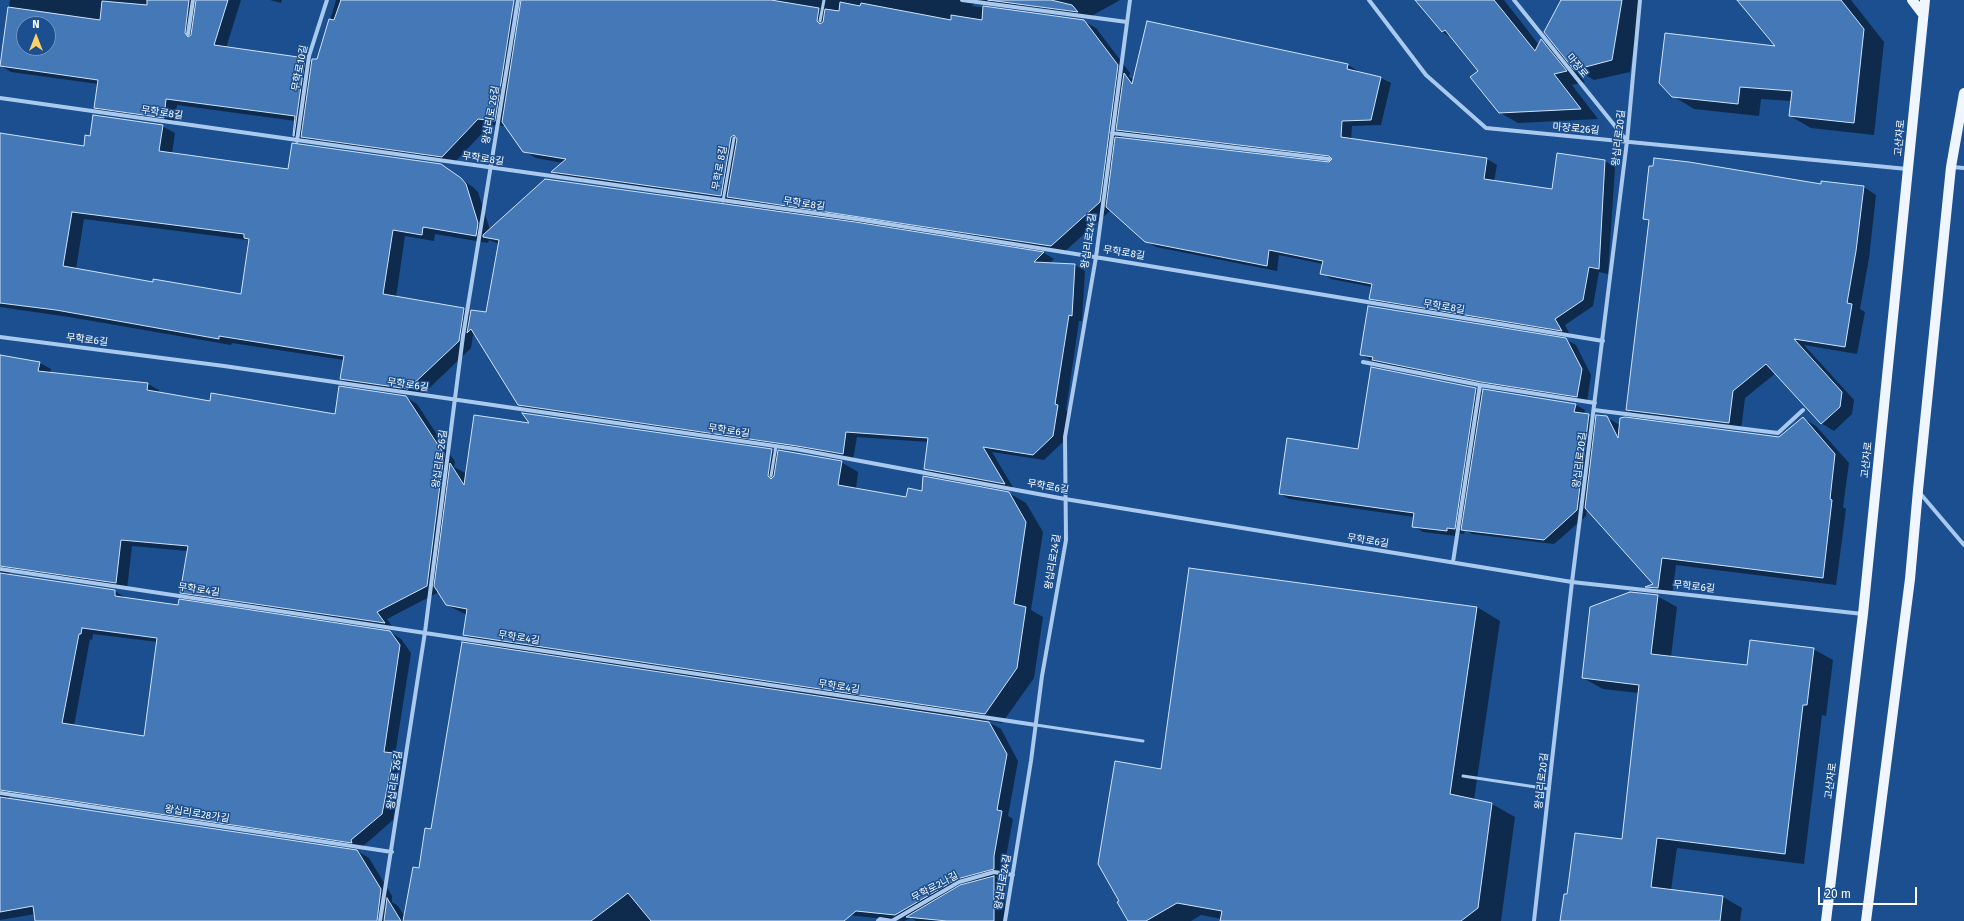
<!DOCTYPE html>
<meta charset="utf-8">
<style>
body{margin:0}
#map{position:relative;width:1964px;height:921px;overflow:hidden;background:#1b4f8f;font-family:"Fira Sans",sans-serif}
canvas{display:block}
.north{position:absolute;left:16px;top:16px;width:40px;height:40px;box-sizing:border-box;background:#1b4f8f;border:1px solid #7695bc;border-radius:50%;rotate:0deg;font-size:11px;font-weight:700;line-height:16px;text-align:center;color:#fff}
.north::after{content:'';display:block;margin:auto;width:14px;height:18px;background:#ffd166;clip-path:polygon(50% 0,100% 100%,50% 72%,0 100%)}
.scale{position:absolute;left:1818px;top:887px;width:99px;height:18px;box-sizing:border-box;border:2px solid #fff;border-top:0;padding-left:5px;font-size:12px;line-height:14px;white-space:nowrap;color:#fff;-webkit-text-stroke:3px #1b4f8f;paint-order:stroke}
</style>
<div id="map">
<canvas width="1964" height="921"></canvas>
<div class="north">N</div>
<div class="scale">20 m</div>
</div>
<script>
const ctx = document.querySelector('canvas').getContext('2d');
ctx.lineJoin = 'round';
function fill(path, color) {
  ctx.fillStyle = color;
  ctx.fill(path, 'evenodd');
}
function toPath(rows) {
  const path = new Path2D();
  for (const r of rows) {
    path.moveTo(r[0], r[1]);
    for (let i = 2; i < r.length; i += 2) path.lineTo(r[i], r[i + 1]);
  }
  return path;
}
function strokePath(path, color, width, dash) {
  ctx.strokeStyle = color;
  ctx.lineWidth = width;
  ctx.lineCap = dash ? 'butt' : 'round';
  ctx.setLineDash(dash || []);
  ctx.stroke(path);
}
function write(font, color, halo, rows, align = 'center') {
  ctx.font = font + ' "Fira Sans","Noto Sans KR",sans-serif';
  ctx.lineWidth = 3;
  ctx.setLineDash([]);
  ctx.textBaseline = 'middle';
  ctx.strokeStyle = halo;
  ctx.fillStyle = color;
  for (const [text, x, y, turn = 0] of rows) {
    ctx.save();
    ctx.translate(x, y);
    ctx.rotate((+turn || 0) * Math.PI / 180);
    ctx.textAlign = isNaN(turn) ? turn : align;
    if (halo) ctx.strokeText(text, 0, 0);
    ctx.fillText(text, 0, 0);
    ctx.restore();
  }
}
const shadow = toPath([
 [10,0,241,0,226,48,305,59,313,63,318,60,336,0,511,0,515,43,553,0,1120,0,1088,18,975,3,972,6,1083,21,1096,28,1130,73,1129,77,1134,80,1148,22,1348,65,1358,71,1357,73,1381,78,1391,83,1381,125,1352,126,1351,140,1487,159,1497,165,1494,181,1553,190,1605,161,1615,167,1608,274,1599,272,1593,306,1565,325,1570,335,1380,304,1370,298,1372,287,1331,279,1322,273,1323,264,1279,255,1277,271,1156,247,1145,241,1111,210,1063,253,565,179,553,172,563,163,536,158,524,151,506,126,490,125,454,163,313,143,306,138,305,142,294,135,296,121,177,105,175,123,106,114,95,107,98,84,11,72,0,65],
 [24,24,48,24,48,48,24,48],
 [1122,132,1127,135,1333,160,1329,164,1121,139],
 [270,0,282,0,281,3],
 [1417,0,1504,0,1539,45,1541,41,1561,52,1562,0,1641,0,1630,72,1594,80,1574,68,1585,82,1572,85,1598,119,1518,123,1499,112,1479,71,1453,38,1442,32],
 [1738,0,1851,0,1884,42,1874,135,1811,128,1790,116,1792,101,1761,99,1759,116,1694,109,1673,96,1778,47],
 [162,126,175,133,172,154,289,170,440,165,473,187,478,192,490,230,855,223,1044,253,1054,259,1049,264,1075,265,1085,271,1082,321,1079,321,1066,410,1068,412,1063,442,1044,460,992,452,1014,489,936,475,925,469,928,442,857,437,853,459,529,411,518,404,478,338,473,335,471,348,421,396,354,386,341,379,344,360,232,343,231,345,69,317,0,307,0,134,84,147,91,137],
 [84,219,248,240,242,295,153,283,76,269],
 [435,234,488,243,489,240,499,244,487,314,471,314,464,309,396,297,405,236,434,241],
 [1821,185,1864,187,1876,195,1869,258,1860,309,1865,312,1857,354,1804,345,1854,400,1852,414,1834,431,1821,423,1776,373,1745,398,1741,430,1639,417,1627,410,1649,222,1644,219],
 [1565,339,1576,345,1591,375,1587,402,1492,387,1383,366,1361,355],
 [0,356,40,363,51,369,50,373,148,384,159,390,158,393,211,402,336,415,406,397,417,404,455,462,454,467,467,474,531,425,524,414,772,450,779,454,841,462,858,472,856,489,907,498,923,492,1009,493,1026,503,1043,532,1031,610,1043,617,1034,678,1002,723,985,720,1001,729,1018,761,1008,816,1013,819,1005,862,1005,875,995,877,1005,883,1005,921,916,921,911,918,904,921,819,912,828,921,36,921,35,914,0,920],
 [132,546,188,551,181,592,192,598,394,629,387,619,439,592,447,605,467,615,464,635,484,646,405,917,398,906,392,902,392,896,369,858,357,851,7,799,12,795,362,847,393,820,405,761,395,755,411,653,401,639,390,632,126,598,115,591,7,575,12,571,127,589],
 [93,634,158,642,144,737,74,726,90,639,92,640],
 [1476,389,1483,393,1576,405,1585,410,1584,414,1597,420,1606,417,1621,426,1780,438,1803,418,1816,426,1849,463,1843,507,1846,509,1836,585,1676,565,1672,595,1660,594,1648,587,1655,584,1587,509,1586,516,1554,544,1472,534,1465,530,1464,534,1457,533,1456,536,1423,532,1413,526,1414,517,1289,499,1280,494],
 [1190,569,1477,607,1500,621,1474,800,1492,804,1515,817,1501,921,1221,921,1222,919,1201,915,1191,921,1130,921,1099,864,1162,770],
 [1657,596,1677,607,1671,657,1748,666,1813,649,1833,660,1826,716,1822,715,1804,864,1677,848,1671,890,1723,897,1742,908,1740,921,1561,921,1568,895,1623,840,1639,693,1603,689,1583,678]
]);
const building = toPath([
 [147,0,189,0,185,33,188,37,191,35,196,0,228,0,214,45,305,58,294,136,293,136,295,116,166,99,164,118,94,108,98,80,0,66,8,7,100,20,102,1,147,5,147,0],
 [24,24,48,24,48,48,24,48,24,24],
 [341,0,514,0,495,121,478,119,442,157,301,137,312,59,317,59,329,19,334,20,341,0],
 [521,0,771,0,819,8,817,21,820,24,823,22,825,9,839,11,840,2,860,6,861,3,951,20,951,15,982,20,983,6,1084,20,1118,65,1100,202,1051,246,727,197,737,139,734,135,731,137,721,196,551,172,566,159,523,152,502,122,521,0],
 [988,0,1051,0,1072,5,1078,12,988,0],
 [1415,0,1494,0,1535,51,1541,39,1567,71,1554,74,1581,109,1499,113,1470,77,1478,71,1445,30,1442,32,1415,0],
 [1561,0,1622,0,1612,60,1574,70,1544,32,1561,0],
 [1737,0,1841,0,1864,29,1854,123,1789,116,1792,91,1740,87,1738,104,1672,97,1659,83,1665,33,1775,46,1737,0],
 [1147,21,1348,64,1347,69,1381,77,1371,120,1342,121,1341,137,1487,158,1484,179,1552,189,1557,153,1605,160,1599,269,1589,267,1583,300,1555,319,1562,331,1369,299,1372,284,1320,274,1323,261,1269,250,1267,266,1145,242,1106,207,1115,137,1329,162,1332,159,1329,156,1116,130,1124,73,1132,84,1147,21],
 [93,115,163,125,159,151,288,169,292,143,441,164,461,178,466,184,478,223,476,236,423,227,422,235,393,230,383,294,464,308,459,341,408,389,340,379,344,356,219,336,219,339,56,310,0,303,0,133,84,146,85,135,90,136,93,115],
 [72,212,244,234,244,238,249,239,241,294,153,279,153,282,63,266,72,212],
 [1654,158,1689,162,1821,184,1821,181,1864,186,1856,251,1847,303,1852,304,1845,347,1794,339,1842,392,1840,407,1821,424,1766,364,1733,391,1729,423,1626,410,1649,220,1643,219,1649,166,1653,166,1654,158],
 [545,179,855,222,1044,252,1034,262,1075,264,1072,316,1069,315,1055,404,1058,405,1053,436,1033,455,983,447,1005,484,924,469,928,438,846,432,843,454,797,446,518,405,471,329,467,333,471,310,486,312,499,240,483,237,483,235,545,179],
 [1368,306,1566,338,1582,369,1577,397,1481,382,1372,360,1373,357,1360,355,1368,306],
 [0,355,40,362,38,371,148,383,147,390,210,401,211,393,335,414,339,386,406,396,444,454,427,586,377,612,385,623,180,593,188,546,121,540,116,583,0,566,0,355],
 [1371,367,1476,388,1455,529,1447,528,1447,531,1412,527,1414,513,1279,494,1287,438,1358,449,1371,367],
 [1483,389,1576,404,1574,412,1589,414,1577,510,1544,540,1461,530,1483,389],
 [522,413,772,449,768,476,771,479,774,476,778,450,842,461,838,485,906,497,908,488,922,491,923,476,1009,492,1026,522,1014,604,1026,607,1017,668,985,714,463,635,467,609,446,605,434,586,450,463,464,485,474,415,529,423,522,413],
 [1596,415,1607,416,1618,438,1620,418,1625,417,1779,437,1803,417,1835,454,1830,499,1832,500,1823,578,1662,558,1658,588,1645,587,1653,584,1585,508,1596,415],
 [1189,568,1477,607,1450,794,1492,803,1478,908,1461,921,1220,921,1222,911,1177,903,1146,921,1128,921,1117,902,1119,901,1098,864,1115,761,1161,769,1189,568],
 [0,573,115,590,115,596,178,605,179,599,390,631,400,645,384,752,394,753,382,814,351,840,352,843,0,790,0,573],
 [82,628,157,638,144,736,62,723,79,634,81,634,82,628],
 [1630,592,1658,595,1651,654,1747,665,1750,640,1814,648,1807,705,1803,705,1785,854,1657,838,1651,887,1723,896,1720,921,1560,921,1564,894,1567,894,1575,833,1622,839,1639,685,1582,678,1590,607,1630,592],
 [462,642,989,722,1007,754,997,810,1002,811,994,856,994,869,957,879,895,915,856,911,844,921,651,921,628,893,591,921,403,921,413,867,419,868,425,828,431,829,462,642],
 [0,797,357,850,381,889,377,921,35,921,33,906,0,912,0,797],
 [994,876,994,921,947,921,906,917,960,885,994,876],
 [387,898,401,921,384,921,387,898]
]);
const service = toPath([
 [820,21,824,0],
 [723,201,734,138],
 [771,476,776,446],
 [1036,725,1143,741],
 [1463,776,1549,789]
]);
const minor = toPath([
 [962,0,1127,22],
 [1369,0,1426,75,1486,128,1907,169],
 [1514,0,1627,141],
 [188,34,193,0],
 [0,98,856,219,1101,258,1603,341],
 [1112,133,1329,159],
 [297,141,309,56,327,0],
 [1952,167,1964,168],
 [0,337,224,366,796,449,1065,499,1572,582,1863,614],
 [1363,362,1480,385,1595,403],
 [1594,410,1778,433,1803,410],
 [1919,492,1964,545],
 [1453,562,1480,385],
 [0,569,1036,725],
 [0,793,392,852],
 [380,921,425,632,463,336,518,0],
 [878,921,880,919,892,921],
 [892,921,959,882,994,872,1013,875],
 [1005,921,1031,761,1042,676,1066,540,1065,437,1096,257,1130,0],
 [1534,921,1572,582,1627,141,1640,0]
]);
const primary = toPath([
 [1912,0,1922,13],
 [1826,921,1863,614,1925,0],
 [1866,921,1910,579,1918,490,1951,167,1964,93]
]);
const streetNames = [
 ["마장로",1577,66,51],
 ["무학로10길",300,68,-79],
 ["무학로8길",162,113,8],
 ["왕십리로 26길",491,115,-80],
 ["마장로26길",1576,129,5],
 ["왕십리로20길",1619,138,-84],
 ["고산자로",1900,138,-85],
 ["무학로8길",483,159,8],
 ["무학로 8길",720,168,-80],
 ["무학로8길",804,204,8],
 ["왕십리로24길",1089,241,-82],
 ["무학로8길",1124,253,9],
 ["무학로8길",1444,307,9],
 ["무학로6길",87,340,7],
 ["무학로6길",408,385,8],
 ["무학로6길",729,431,8],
 ["왕십리로 26길",440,459,-82],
 ["왕십리로20길",1580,460,-83],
 ["고산자로",1867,460,-84],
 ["무학로6길",1048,487,10],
 ["무학로6길",1368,541,9],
 ["왕십리로24길",1053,562,-81],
 ["무학로6길",1694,587,6],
 ["무학로4길",199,590,8],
 ["무학로4길",519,638,9],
 ["무학로4길",839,687,9],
 ["왕십리로 26길",395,780,-82],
 ["왕십리로20길",1542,781,-84],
 ["고산자로",1831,781,-83],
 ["왕십리로28가길",197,814,9],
 ["왕십리로24길",1003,882,-80],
 ["무학로2나길",935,887,-28]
];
fill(shadow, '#0007');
fill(building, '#4478b7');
strokePath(building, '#cfe3fa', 1);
strokePath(service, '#a9c9ee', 3);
strokePath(minor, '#a9c9ee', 4);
strokePath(primary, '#f0f6ff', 10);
write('10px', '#fff', '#1b4f8f', streetNames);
</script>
